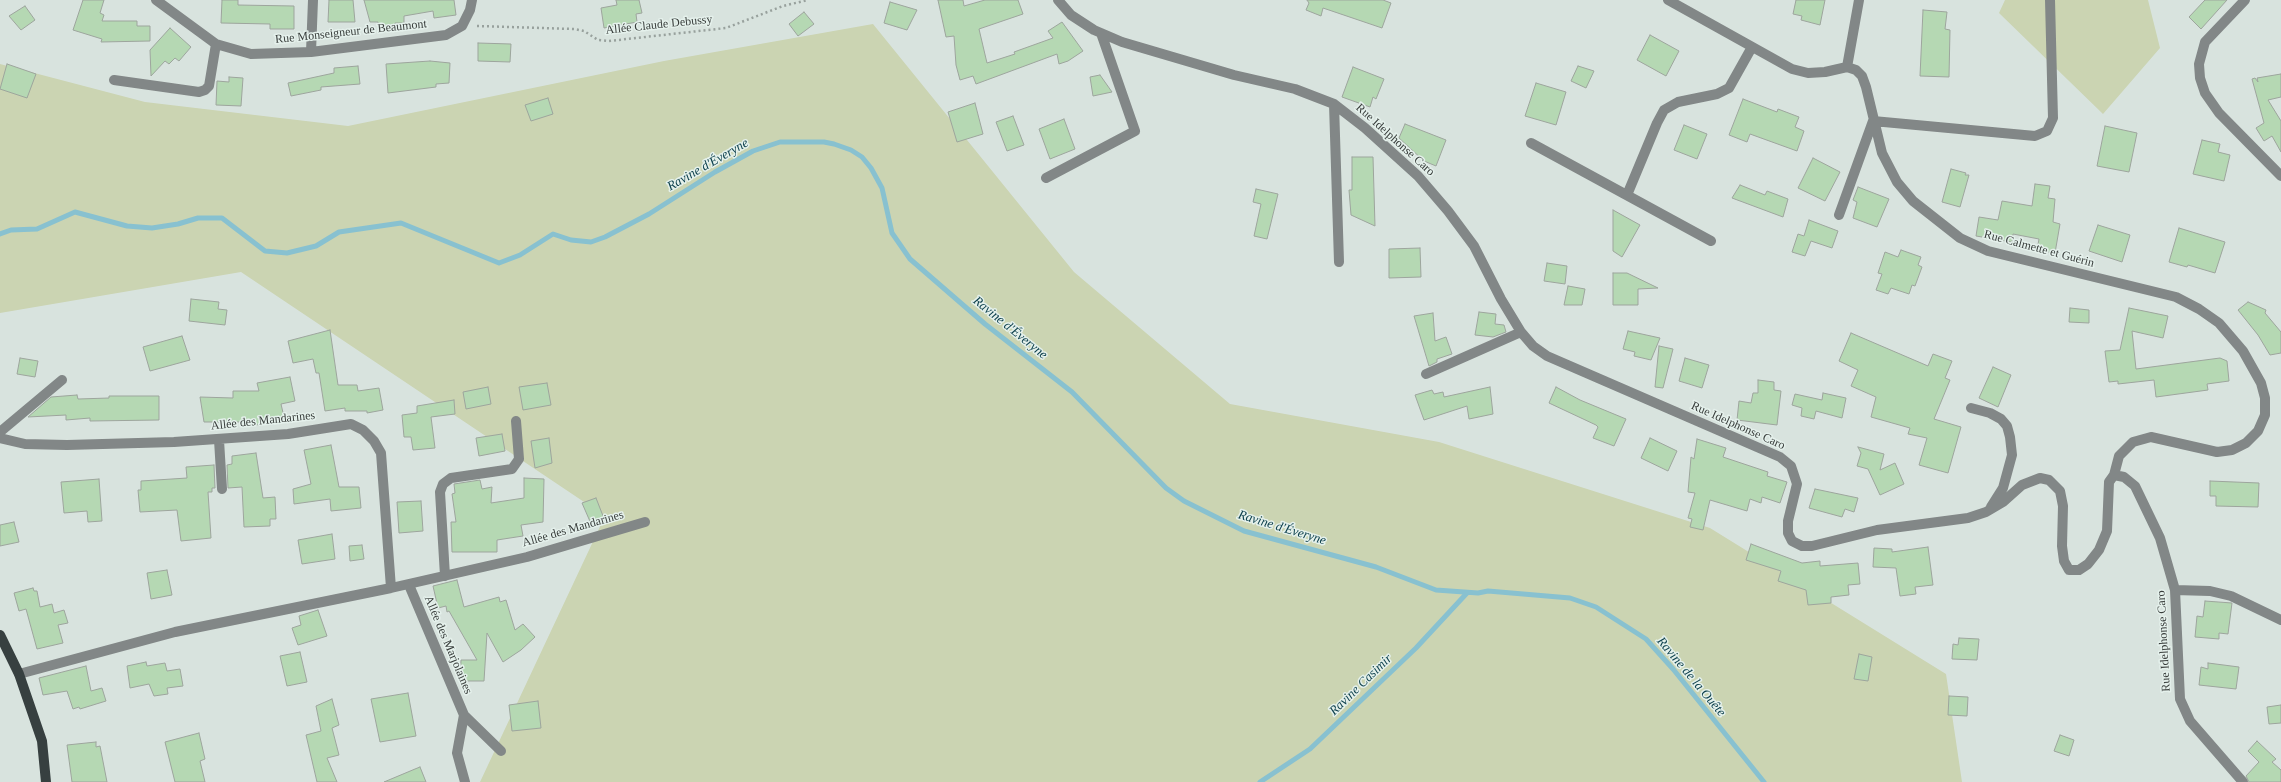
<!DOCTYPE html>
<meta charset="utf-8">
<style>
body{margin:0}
canvas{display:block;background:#d8e3de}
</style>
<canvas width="2281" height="782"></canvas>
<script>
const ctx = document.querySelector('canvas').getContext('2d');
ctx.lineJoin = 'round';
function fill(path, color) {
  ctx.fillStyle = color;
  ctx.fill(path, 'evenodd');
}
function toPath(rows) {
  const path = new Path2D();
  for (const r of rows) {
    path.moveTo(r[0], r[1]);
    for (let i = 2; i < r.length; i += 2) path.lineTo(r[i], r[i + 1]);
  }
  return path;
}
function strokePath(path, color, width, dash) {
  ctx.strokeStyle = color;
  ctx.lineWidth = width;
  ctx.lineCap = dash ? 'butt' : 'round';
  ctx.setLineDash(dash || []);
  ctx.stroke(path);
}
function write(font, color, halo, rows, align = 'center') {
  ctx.font = font + ' Georgia,serif';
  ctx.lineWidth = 3;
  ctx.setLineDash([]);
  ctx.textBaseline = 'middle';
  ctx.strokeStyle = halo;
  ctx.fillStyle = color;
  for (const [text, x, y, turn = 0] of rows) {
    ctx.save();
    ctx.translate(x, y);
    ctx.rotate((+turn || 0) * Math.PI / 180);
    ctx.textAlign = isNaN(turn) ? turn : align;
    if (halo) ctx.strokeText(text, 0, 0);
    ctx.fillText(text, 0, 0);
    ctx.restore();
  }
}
const green = toPath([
 [2005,0,2148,0,2160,48,2103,114,1999,13],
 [873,24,1074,272,1230,404,1439,442,1710,528,1946,674,1962,782,480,782,605,516,241,272,0,313,0,64,145,102,348,126,664,61]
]);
const stream = toPath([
 [0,234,11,230,37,229,75,212,127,226,152,228,178,224,198,218,222,218,265,251,287,253,316,246,339,232,401,223,499,263,520,255,553,234,571,240,591,242,605,237,649,214,715,172,753,151,780,142,824,142,834,144,851,150,862,157,871,168,882,188,892,233,910,259,985,324,1072,392,1166,488,1184,501,1244,531,1376,567,1436,590,1478,593,1488,591,1570,598,1596,607,1646,639,1673,669,1764,782],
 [1260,782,1310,749,1416,648,1467,593]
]);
const building = toPath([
 [83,0,104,0,100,13,104,15,102,21,137,21,137,26,150,26,150,41,101,42,102,39,73,30,83,0],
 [222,0,238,0,238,5,294,6,294,29,270,29,270,24,221,23,222,0],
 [329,0,353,0,355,22,328,22,329,0],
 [364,0,454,0,456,15,434,18,433,11,404,16,404,23,395,23,395,25,378,26,378,22,370,22,364,0],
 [616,0,639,0,642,13,636,14,637,22,604,28,601,8,617,5,616,0],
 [938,0,963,0,964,6,985,0,1018,0,1023,14,979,29,987,63,1015,54,1014,52,1053,38,1048,31,1062,22,1083,51,1068,61,1059,64,1057,54,976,84,973,76,960,80,956,65,954,36,946,37,938,0],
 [1307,0,1383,0,1391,3,1382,28,1323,8,1321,16,1306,10,1309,3,1307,0],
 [1796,0,1825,0,1820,25,1801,20,1802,16,1793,14,1796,0],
 [2205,0,2227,0,2201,29,2189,17,2205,0],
 [890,2,917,10,907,30,884,23,890,2],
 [25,6,35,20,21,30,9,16,25,6],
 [1923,10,1947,12,1945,29,1950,30,1949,77,1920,76,1923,10],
 [804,12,814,24,798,36,789,24,804,12],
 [170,28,191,47,179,61,175,58,169,64,165,61,151,76,150,50,170,28],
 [1650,35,1679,51,1666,76,1637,60,1650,35],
 [478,43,511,44,510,62,478,61,478,43],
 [430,61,450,63,449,83,436,84,436,87,388,93,386,64,430,61],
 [7,64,36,74,27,98,0,89,7,64],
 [358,66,360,84,321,87,321,90,291,96,288,83,334,73,334,68,358,66],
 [1578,66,1594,71,1586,88,1571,81,1578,66],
 [1353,67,1384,79,1376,99,1373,97,1370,107,1342,97,1353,67],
 [2281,74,2281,97,2268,100,2281,121,2281,152,2272,136,2264,141,2256,128,2264,123,2252,79,2255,78,2258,82,2257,78,2281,74],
 [1100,75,1112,92,1093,96,1090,77,1100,75],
 [229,77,243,78,241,106,216,105,217,81,229,82,229,77],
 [1536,83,1566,92,1556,125,1525,116,1536,83],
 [548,98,553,114,531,121,525,105,548,98],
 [1743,99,1777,112,1778,109,1799,117,1795,127,1804,131,1797,151,1750,134,1747,142,1729,135,1743,99],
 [975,103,983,134,957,142,948,112,975,103],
 [1013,116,1024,145,1007,151,996,122,1013,116],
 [1064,119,1075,149,1050,159,1039,129,1064,119],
 [1405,124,1446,140,1436,166,1424,161,1399,138,1405,124],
 [1684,125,1707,134,1697,159,1674,150,1684,125],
 [2105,126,2137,133,2129,172,2097,166,2105,126],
 [2202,140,2220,144,2218,152,2230,155,2224,181,2193,174,2202,140],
 [1352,157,1373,157,1375,226,1351,215,1349,190,1352,190,1352,157],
 [1813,158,1840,172,1825,201,1798,188,1813,158],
 [1951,169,1966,173,1965,175,1969,175,1960,207,1942,202,1951,169],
 [2035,184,2050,186,2048,198,2055,199,2053,222,2060,224,2055,253,2037,250,2039,239,2013,234,2012,242,1976,236,1979,217,1998,220,2002,201,2032,206,2035,184],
 [1740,185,1765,195,1767,191,1788,199,1783,217,1732,198,1740,185],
 [1858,187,1889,199,1877,227,1853,218,1857,202,1853,200,1858,187],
 [1256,189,1278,194,1267,239,1254,236,1261,204,1253,202,1256,189],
 [1613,210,1640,225,1622,257,1613,251,1613,210],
 [1809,220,1838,231,1832,248,1811,241,1805,256,1792,252,1798,234,1804,236,1809,220],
 [2098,225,2130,235,2122,262,2089,251,2098,225],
 [2179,228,2225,242,2215,273,2188,265,2187,267,2169,262,2179,228],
 [1420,248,1421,277,1389,278,1389,249,1420,248],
 [1901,250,1921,257,1918,265,1922,267,1915,286,1912,285,1909,294,1891,288,1888,294,1876,290,1882,274,1878,273,1885,252,1898,257,1901,250],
 [1547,263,1567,266,1565,284,1544,281,1547,263],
 [1613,273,1627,273,1658,288,1638,289,1638,305,1613,305,1613,273],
 [1568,286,1585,289,1582,305,1564,305,1568,286],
 [191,299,219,302,218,309,227,310,225,325,189,321,191,299],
 [2248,302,2266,310,2265,313,2281,332,2281,353,2270,355,2258,335,2238,310,2248,302],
 [2070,308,2089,310,2089,323,2069,322,2070,308],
 [2129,308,2168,316,2163,338,2132,331,2136,369,2220,358,2227,361,2229,381,2207,384,2208,390,2156,397,2154,380,2118,384,2118,381,2109,382,2105,351,2120,350,2129,308],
 [1479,312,1496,314,1495,324,1504,325,1506,332,1493,337,1475,335,1479,312],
 [1433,313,1435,341,1446,337,1452,354,1437,359,1437,362,1429,366,1414,316,1433,313],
 [330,330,338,385,357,385,358,391,379,388,383,410,367,413,367,411,345,411,345,408,325,411,319,373,316,373,313,359,293,363,288,341,330,330],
 [1628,331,1660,338,1651,360,1634,356,1635,352,1623,349,1628,331],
 [1851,333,1928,366,1933,354,1952,361,1945,378,1950,380,1934,419,1961,427,1948,473,1919,465,1927,438,1908,434,1910,428,1871,417,1876,397,1851,386,1858,370,1839,361,1851,333],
 [182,336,190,360,150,371,143,347,182,336],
 [1659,346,1673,349,1663,388,1655,387,1659,346],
 [20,358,38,361,35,377,17,374,20,358],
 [1685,358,1709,365,1702,388,1679,381,1685,358],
 [1993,367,2011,375,1998,407,1979,398,1993,367],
 [290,377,295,401,281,404,284,417,261,421,262,425,244,424,244,422,204,422,200,397,233,398,233,391,259,391,257,383,290,377],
 [1758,380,1774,382,1774,390,1781,391,1777,425,1737,420,1739,401,1751,403,1753,393,1758,393,1758,380],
 [547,383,551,405,523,410,519,387,547,383],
 [488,387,491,404,466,409,463,392,488,387],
 [1490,387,1493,414,1469,419,1467,406,1424,420,1415,395,1432,390,1434,394,1443,392,1444,397,1490,387],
 [1556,387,1580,400,1626,419,1614,446,1593,438,1598,427,1596,425,1549,403,1556,387],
 [1823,393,1846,398,1842,418,1816,411,1814,419,1801,416,1802,408,1792,405,1795,394,1822,400,1823,393],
 [77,395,78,399,109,398,109,396,159,396,159,420,90,421,90,418,66,420,66,415,28,417,51,397,77,395],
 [454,400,455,414,431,417,435,448,413,450,411,437,404,437,402,415,417,413,417,406,454,400],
 [502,434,505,451,479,456,476,438,502,434],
 [549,438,552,463,535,468,531,441,549,438],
 [1650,438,1677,451,1668,471,1641,458,1650,438],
 [1697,439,1726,448,1723,457,1768,472,1767,476,1787,482,1780,503,1762,497,1761,503,1750,499,1747,511,1710,500,1703,530,1690,527,1692,519,1688,518,1695,493,1688,492,1691,457,1694,459,1697,439],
 [331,445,339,487,359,487,361,508,331,511,330,499,294,504,293,489,311,484,304,450,331,445],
 [1858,447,1884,454,1880,470,1895,463,1904,484,1880,495,1868,469,1857,466,1861,453,1858,447],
 [256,453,263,498,275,497,276,519,270,519,270,526,244,527,242,487,228,488,227,465,232,464,232,456,256,453],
 [214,465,215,488,212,488,212,492,208,492,211,538,181,541,177,510,140,512,138,490,141,490,141,481,187,478,186,467,214,465],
 [524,478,544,479,543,522,521,525,523,536,497,540,497,552,452,552,451,522,456,522,452,494,455,493,454,484,480,480,482,489,492,487,491,503,524,498,524,478],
 [99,479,102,521,88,522,87,511,64,513,61,482,99,479],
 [2210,481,2259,483,2258,507,2216,506,2216,496,2210,496,2210,481],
 [1815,489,1858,498,1854,512,1845,509,1842,517,1809,508,1815,489],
 [596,498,605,521,592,526,582,503,596,498],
 [421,501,423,531,399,533,397,502,421,501],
 [14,522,19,542,0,546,0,525,14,522],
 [332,534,335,559,302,564,298,540,332,534],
 [1751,544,1802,563,1820,561,1820,566,1858,563,1860,584,1848,585,1849,595,1831,597,1831,603,1808,605,1806,590,1778,581,1781,571,1746,560,1751,544],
 [362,545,364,559,350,561,349,546,362,545],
 [1928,547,1933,585,1915,587,1916,594,1900,596,1896,568,1873,567,1874,548,1892,549,1892,552,1928,547],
 [167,570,172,595,151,599,147,573,167,570],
 [457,580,464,607,499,597,500,602,506,600,515,630,523,624,535,637,521,650,503,662,487,633,484,681,460,681,461,660,477,660,449,611,447,612,446,606,438,608,433,586,457,580],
 [33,588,34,591,37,591,40,607,52,604,54,613,64,610,68,623,58,625,63,643,37,649,26,609,19,611,14,593,33,588],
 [2205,601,2232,603,2228,634,2219,633,2219,639,2195,637,2197,616,2203,617,2205,601],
 [318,610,327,636,298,645,292,628,301,625,299,616,318,610],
 [1959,638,1979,639,1977,660,1952,659,1953,644,1958,645,1959,638],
 [300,652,307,682,287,686,280,656,300,652],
 [1859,654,1872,657,1868,681,1854,679,1859,654],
 [146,662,147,666,165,663,167,671,180,669,183,686,167,688,168,694,154,696,149,684,130,688,127,666,146,662],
 [2208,663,2239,667,2236,689,2199,685,2201,667,2208,669,2208,663],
 [86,666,91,691,102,688,106,701,80,709,79,707,73,709,67,691,43,695,39,678,86,666],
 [408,693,416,736,380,742,371,699,408,693],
 [1949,696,1968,697,1967,716,1948,715,1949,696],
 [332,699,339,725,332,728,339,755,327,758,337,782,317,782,306,735,321,731,316,706,332,699],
 [538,701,541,728,512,731,509,705,538,701],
 [2281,705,2281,723,2269,724,2267,707,2281,705],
 [199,733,205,759,200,761,205,782,175,782,165,742,199,733],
 [2060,735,2074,740,2069,756,2054,751,2060,735],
 [2257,741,2276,759,2272,762,2281,770,2281,782,2249,782,2246,776,2259,762,2248,751,2257,741],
 [96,742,96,747,100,746,107,782,72,782,67,745,96,742],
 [420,767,426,782,384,782,415,769,420,767]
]);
const path = toPath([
 [477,26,574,29,584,31,598,40,609,41,726,28,783,6,808,0]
]);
const minor = toPath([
 [156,0,216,44,251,54,311,52,446,35,462,26,470,10,472,0],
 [1058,0,1071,15,1094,30,1122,42,1234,75,1295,89,1334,104,1365,128,1418,176,1448,211,1474,246,1501,299,1521,332,1533,346,1547,356,1780,457,1791,466,1797,484,1788,521,1788,533,1792,541,1802,546,1812,546,1877,530,1968,518,1986,512,2003,502,2022,485,2040,478,2049,480,2060,491,2063,506,2062,546,2064,561,2069,570,2079,570,2088,564,2099,550,2107,531,2109,482,2114,475,2124,477,2135,486,2160,538,2175,590,2180,699,2190,721,2243,782],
 [1668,0,1792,69,1808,73,1825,72,1847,67,1856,70,1862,76,1866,87,1882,153,1897,182,1913,201,1960,238,1988,251,2176,297,2199,309,2219,323,2243,351,2261,383,2265,398,2265,415,2258,431,2246,443,2232,450,2217,452,2151,437,2133,442,2119,456,2114,475],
 [2245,0,2205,42,2199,64,2200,78,2205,93,2219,113,2281,176],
 [311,52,313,0],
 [1847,67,1859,0],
 [114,80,199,92,205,90,209,86,216,44],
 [1334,104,1339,262],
 [1531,143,1711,241],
 [1046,178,1135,131,1101,33],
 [1627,195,1657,123,1664,110,1678,102,1717,94,1729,88,1752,47],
 [1839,215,1873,121,2035,136,2047,131,2053,118,2050,0],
 [1426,374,1521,332],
 [1971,408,1990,413,2001,419,2007,426,2010,437,2012,455,2003,488,1991,507],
 [0,432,62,380],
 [0,438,25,444,67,445,174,442,288,434,351,424,363,430,374,441,381,453,391,588],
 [219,440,222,489],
 [445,576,440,492,443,484,451,478,512,469,519,459,516,421],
 [409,585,464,715,501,751],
 [2175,590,2210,591,2231,596,2281,620],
 [19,674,175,632,391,588,527,557,645,522],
 [464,715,457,753,465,782]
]);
const major = toPath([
 [0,635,19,674,42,741,46,782]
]);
const streetNames = [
 ["Allée Claude Debussy",659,25,-6],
 ["Rue Monseigneur de Beaumont",351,32,-6],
 ["Rue Idelphonse Caro",1395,140,42],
 ["Rue Calmette et Guérin",2039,249,15],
 ["Allée des Mandarines",263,421,-6],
 ["Rue Idelphonse Caro",1738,426,24],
 ["Allée des Mandarines",573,529,-16],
 ["Rue Idelphonse Caro",2164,641,-93],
 ["Allée des Marjolaines",448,645,67]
];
const waterNames = [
 ["Ravine d'Éveryne",708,165,-30],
 ["Ravine d'Éveryne",1010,328,39],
 ["Ravine d'Éveryne",1282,528,17],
 ["Ravine de la Ouête",1691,677,50],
 ["Ravine Casimir",1361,685,-44]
];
fill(green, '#cbd4b2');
strokePath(stream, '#88c1d0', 5);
fill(building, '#b5d8b3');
strokePath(building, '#9da59d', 1);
strokePath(path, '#98a19d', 2.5, [2, 3]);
strokePath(minor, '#828787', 10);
strokePath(major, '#374040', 10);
write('12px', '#383d3b', '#e5f1ec', streetNames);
write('italic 13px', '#0e414d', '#e5f1ec', waterNames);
</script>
